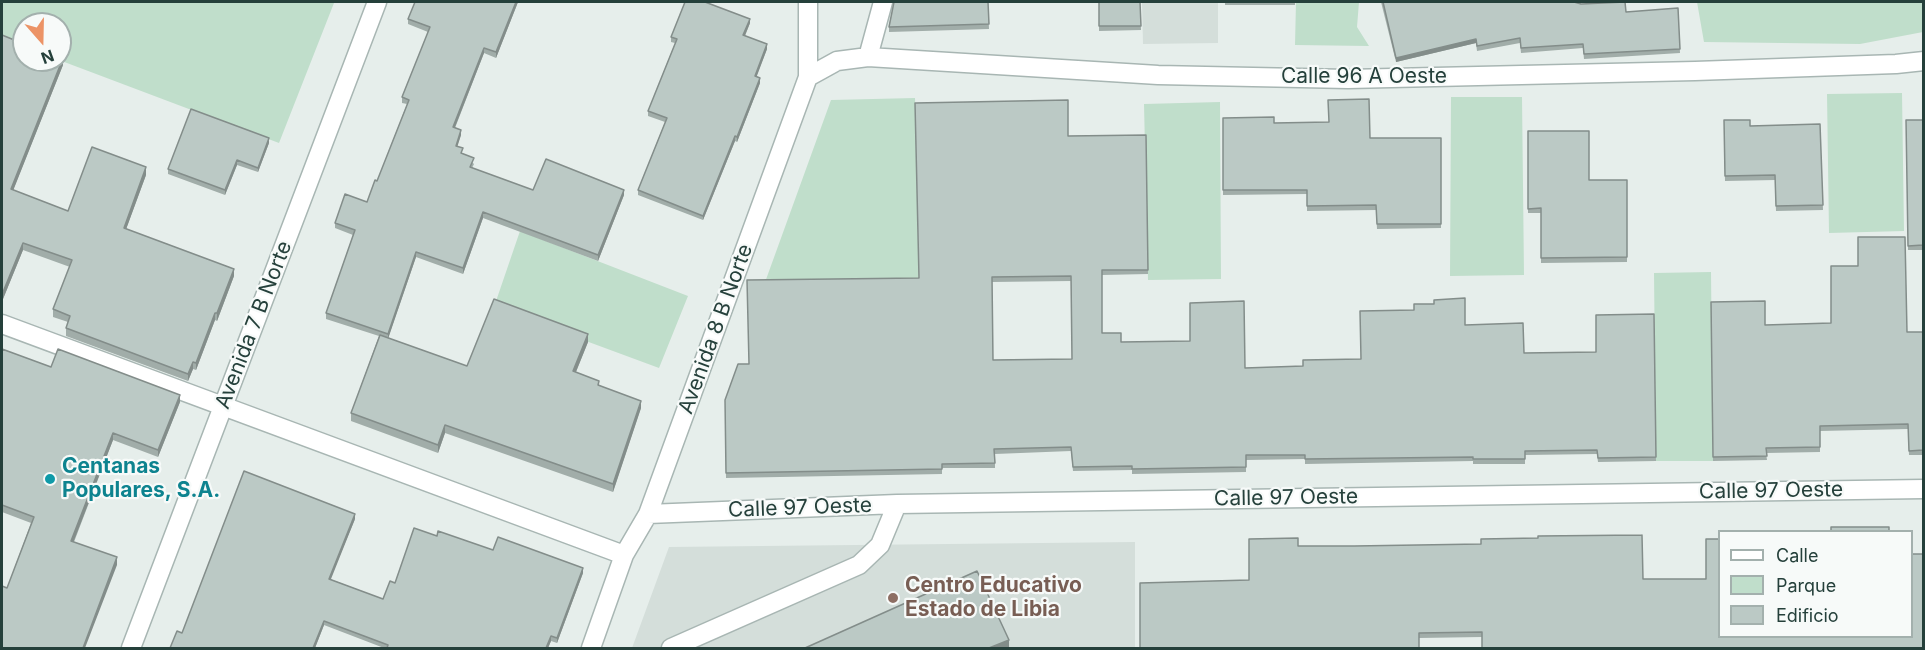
<!DOCTYPE html>
<style>
body{margin:0}
#map{position:relative;width:1925px;height:650px;overflow:hidden;background:#e6eeeb;font-family:Inter,sans-serif}
canvas{display:block}
.frame{position:absolute;inset:0;border:3px solid #25403b;pointer-events:none}
.legend{position:absolute;left:1718px;top:530px;width:195px;height:108px;box-sizing:border-box;background:#f7faf9;border:2px solid #a3b0ad;margin:0;padding:8px 10px;list-style:none;font-size:18px;color:#25403b}
.legend li{display:flex;align-items:center;gap:12px;height:30px}
.legend b{width:30px;border:2px solid #a3b0ad}
.north{position:absolute;left:12px;top:12px;width:60px;height:60px;box-sizing:border-box;background:#f7faf9;border:2px solid #a3b0ad;border-radius:50%;rotate:160deg;font-size:16px;font-weight:700;line-height:24px;text-align:center;color:#25403b}
.north::after{content:'';display:block;margin:auto;width:21px;height:27px;background:#ec9366;clip-path:polygon(50% 0,100% 100%,50% 72%,0 100%)}
</style>
<div id="map">
<canvas width="1925" height="650"></canvas>
<div class="frame"></div>
<ul class="legend">
<li><b style="height:8px;background:#fff"></b>Calle</li>
<li><b style="height:16px;background:#c0decb"></b>Parque</li>
<li><b style="height:16px;background:#bbc9c5"></b>Edificio</li>
</ul>
<div class="north">N</div>
</div>
<script>
const ctx = document.querySelector('canvas').getContext('2d');
ctx.lineJoin = 'round';
function fill(path, color) {
  ctx.fillStyle = color;
  ctx.fill(path, 'evenodd');
}
function toPath(rows) {
  const path = new Path2D();
  for (const r of rows) {
    path.moveTo(r[0], r[1]);
    for (let i = 2; i < r.length; i += 2) path.lineTo(r[i], r[i + 1]);
  }
  return path;
}
function strokePath(path, color, width, dash) {
  ctx.strokeStyle = color;
  ctx.lineWidth = width;
  ctx.lineCap = dash ? 'butt' : 'round';
  ctx.setLineDash(dash || []);
  ctx.stroke(path);
}
function write(font, color, halo, rows, align = 'center') {
  ctx.font = font + ' Inter,sans-serif';
  ctx.lineWidth = 4.5;
  ctx.setLineDash([]);
  ctx.textBaseline = 'middle';
  ctx.strokeStyle = halo;
  ctx.fillStyle = color;
  for (const [text, x, y, turn = 0] of rows) {
    ctx.save();
    ctx.translate(x, y);
    ctx.rotate((+turn || 0) * Math.PI / 180);
    ctx.textAlign = isNaN(turn) ? turn : align;
    if (halo) ctx.strokeText(text, 0, 0);
    ctx.fillText(text, 0, 0);
    ctx.restore();
  }
}
const built = toPath([
 [1142,2,1218,2,1218,43,1143,44],
 [1135,542,1135,648,632,648,669,547]
]);
const green = toPath([
 [2,2,331,2,334,3,279,143,59,60,60,24,24,24,24,47,2,38],
 [1296,2,1359,2,1357,27,1369,46,1295,45],
 [1695,2,1923,2,1923,32,1860,44,1704,42,1697,2],
 [1902,93,1904,231,1829,233,1827,94],
 [1451,97,1522,97,1524,275,1450,276],
 [915,98,919,283,764,285,831,100],
 [1220,102,1221,279,1148,280,1144,104],
 [520,231,688,296,659,368,494,307],
 [1711,272,1713,461,1656,461,1654,273]
]);
const minor = toPath([
 [868,57,883,2],
 [808,77,837,61,868,57,1158,75,1348,79,1695,71,1896,64,1924,61],
 [2,324,624,555],
 [648,514,897,504,1924,489],
 [131,648,377,2],
 [591,648,624,555,648,514,808,77,808,2],
 [671,648,859,565,880,545,897,504]
]);
const wall = toPath([
 [518,2,496,58,484,53,455,128,461,135,457,146,463,154,474,164,472,168,533,190,624,195,598,261,483,218,463,274,416,257,388,338,467,366,588,342,576,372,641,408,613,492,445,433,438,453,351,421,351,413,379,336,326,319,326,313,353,235,335,228,335,223,367,202,377,181,407,104,402,103,402,97,428,32,408,24,408,19],
 [988,2,989,29,889,32,889,27],
 [1099,2,1140,2,1141,30,1099,31],
 [1225,2,1295,2,1295,5,1225,5],
 [1381,2,1574,2,1581,4,1626,12,1678,8,1680,53,1584,59,1583,48,1521,53,1520,43,1477,51,1476,43,1396,62],
 [750,23,745,36,767,49,756,77,760,83,737,142,735,141,703,220,638,195,638,190,665,122,648,116,648,111,675,43,671,42,671,37],
 [2,35,63,65,13,190,68,211,146,175,126,229,234,276,217,321,215,320,196,370,193,369,188,381,66,336,66,328,68,322,53,317,53,309,70,267,23,250,3,299,2,298],
 [1223,118,1274,123,1370,138,1441,138,1441,228,1377,229,1376,210,1307,211,1307,194,1223,195],
 [1724,120,1750,126,1820,124,1823,210,1776,211,1775,180,1725,181],
 [1906,120,1923,120,1923,250,1908,250],
 [1528,131,1589,180,1627,180,1627,262,1541,263,1541,213,1528,213],
 [1146,135,1148,274,1102,275,1102,333,1121,342,1245,368,1303,366,1361,359,1465,325,1524,353,1596,352,1654,314,1656,461,1598,462,1597,454,1525,455,1525,464,1473,464,1473,461,1305,464,1305,459,1246,460,1246,472,1132,474,1132,470,1073,471,1071,451,995,454,995,468,942,468,942,474,726,478,725,400,749,364,918,278,1068,136],
 [1071,281,1072,359,993,360,992,282],
 [269,143,258,172,237,165,225,195,168,174,168,169],
 [1711,302,1765,325,1907,332,1923,332,1923,455,1909,455,1908,429,1820,431,1820,452,1766,453,1767,460,1713,461],
 [2,349,51,367,180,402,158,457,113,440,74,542,117,565,7,588,31,523,2,512],
 [355,519,330,579,383,599,395,583,437,536,583,573,557,643,551,641,548,648,384,648,324,625,315,648,170,648,182,633],
 [1298,546,1643,579,1719,636,1482,637,1419,638,1249,580]
]);
const shadedWall = toPath([
 [516,2,518,2,496,58,496,52],
 [750,19,750,23,743,40,743,35],
 [1476,39,1476,43,1396,62,1396,58],
 [767,44,767,49,755,81,755,76],
 [484,48,484,53,453,132,453,127],
 [63,58,63,65,11,196,11,189],
 [760,78,760,83,737,142,737,137],
 [461,130,461,135,456,151,456,146],
 [735,136,735,141,703,220,703,216],
 [269,138,269,143,258,172,258,168],
 [237,160,237,165,225,195,225,190],
 [146,167,146,175,124,235,124,228],
 [624,190,624,195,598,261,598,255],
 [483,212,483,218,463,274,463,268],
 [23,243,23,250,3,299,3,292],
 [416,252,416,257,388,339,388,334],
 [234,269,234,276,217,321,217,313],
 [215,313,215,320,196,370,196,363],
 [588,334,588,342,573,379,573,371],
 [193,362,193,369,188,381,188,374],
 [180,395,180,402,158,457,158,450],
 [641,401,641,408,613,492,613,484],
 [445,425,445,433,438,453,438,445],
 [113,433,113,440,71,548,71,541],
 [355,514,355,519,329,584,329,579],
 [117,557,117,565,85,648,83,648],
 [583,568,583,573,557,643,557,638],
 [324,621,324,625,315,648,313,648],
 [551,636,551,641,548,648,546,648],
 [1009,640,1009,648,989,648]
]);
const building = toPath([
 [415,2,516,2,496,52,484,48,453,127,461,130,456,146,463,148,461,153,474,158,470,167,533,190,546,159,624,190,598,255,483,212,463,268,416,252,388,334,326,313,355,230,335,223,345,194,367,202,375,180,377,181,409,100,402,97,430,27,408,19,415,2],
 [685,2,705,2,750,19,743,35,767,44,755,76,760,78,737,137,735,136,703,216,638,190,667,118,648,111,677,39,671,37,685,2],
 [894,2,988,2,989,24,889,27,894,2],
 [1099,2,1140,2,1141,26,1099,26,1099,2],
 [1383,2,1574,2,1581,4,1625,2,1626,12,1678,8,1680,49,1584,54,1583,44,1521,48,1520,38,1477,46,1476,39,1396,58,1383,2],
 [2,35,24,44,24,60,60,60,60,57,63,58,11,189,68,211,92,147,146,167,124,228,234,269,217,313,215,313,196,363,193,362,188,374,66,328,70,316,53,309,72,260,23,243,3,292,2,291,2,35],
 [1369,99,1370,138,1441,138,1441,224,1377,224,1376,205,1307,206,1307,190,1223,190,1223,118,1274,117,1274,123,1329,122,1328,100,1369,99],
 [1068,100,1068,136,1146,135,1148,270,1102,270,1102,333,1121,333,1121,342,1190,341,1190,303,1244,301,1245,368,1303,366,1303,360,1361,359,1360,311,1414,310,1414,304,1434,304,1434,300,1465,298,1465,325,1523,323,1524,353,1596,352,1596,315,1654,314,1656,457,1598,458,1597,450,1525,451,1525,459,1473,459,1473,457,1305,459,1305,455,1246,455,1246,467,1132,469,1132,466,1073,467,1071,447,994,449,995,463,942,464,942,469,726,473,725,400,738,364,749,364,747,280,919,278,915,103,1068,100],
 [1071,276,1072,359,993,360,992,277,1071,276],
 [191,109,269,138,258,168,237,160,225,190,168,169,191,109],
 [1724,120,1750,120,1750,126,1820,124,1823,205,1776,206,1775,175,1725,176,1724,120],
 [1906,120,1923,120,1923,245,1908,246,1906,120],
 [1528,131,1589,131,1589,180,1627,180,1627,257,1541,258,1541,208,1528,209,1528,131],
 [1858,237,1905,237,1907,332,1923,332,1923,450,1909,451,1908,424,1820,426,1820,447,1766,448,1767,456,1713,457,1711,302,1765,301,1765,325,1831,323,1831,266,1858,266,1858,237],
 [494,299,588,334,573,371,599,381,598,385,641,401,613,484,445,425,438,445,351,413,380,335,467,366,494,299],
 [2,349,51,367,58,349,180,395,158,450,113,433,71,541,117,557,83,648,2,648,2,586,7,588,34,517,2,505,2,349],
 [244,471,355,514,329,579,383,599,390,581,395,583,414,528,437,536,438,531,493,550,498,537,583,568,557,638,551,636,546,648,387,648,388,645,324,621,313,648,170,648,177,631,182,633,244,471],
 [1831,527,1889,527,1889,531,1831,531,1831,527],
 [1642,535,1643,579,1706,579,1706,539,1719,539,1719,636,1911,636,1911,554,1923,554,1923,648,1482,648,1482,632,1419,633,1419,648,1140,648,1140,583,1249,580,1249,539,1298,538,1298,546,1354,546,1481,544,1481,539,1538,538,1538,536,1642,535],
 [977,571,1009,640,989,648,805,648,977,571]
]);
const markers = [
 [50,479,6,"#0f9aa8"],
 [893,598,6,"#8d6e63"]
];
const streetNames = [
 ["Calle 96 A Oeste",1364,77],
 ["Avenida 7 B Norte",254,325,-69],
 ["Avenida 8 B Norte",716,329,-70],
 ["Calle 97 Oeste",1771,491,-1],
 ["Calle 97 Oeste",1286,498,-1],
 ["Calle 97 Oeste",800,508,-2]
];
const cultureNames = [
 ["Centanas",62,467],
 ["Populares, S.A.",62,491]
];
const educationNames = [
 ["Centro Educativo",905,586],
 ["Estado de Libia",905,610]
];
fill(built, '#d4deda');
fill(green, '#c0decb');
strokePath(minor, '#a8b6b3', 21);
strokePath(minor, '#fff', 18);
fill(wall, '#a1ada9');
fill(shadedWall, '#838d8a');
fill(building, '#bbc9c5');
strokePath(building, '#838d8a', 1.5);
for (const [x, y, r, color] of markers) {
  const dot = new Path2D();
  dot.arc(x, y, r, 0, 2 * Math.PI);
  ctx.fillStyle = color;
  ctx.fill(dot);
  strokePath(dot, '#f7faf9', 2);
}
write('21px', '#25403b', '#f7faf9', streetNames);
write('bold 21px', '#0d838f', '#f7faf9', cultureNames, 'left');
write('bold 21px', '#785e54', '#f7faf9', educationNames, 'left');
</script>
